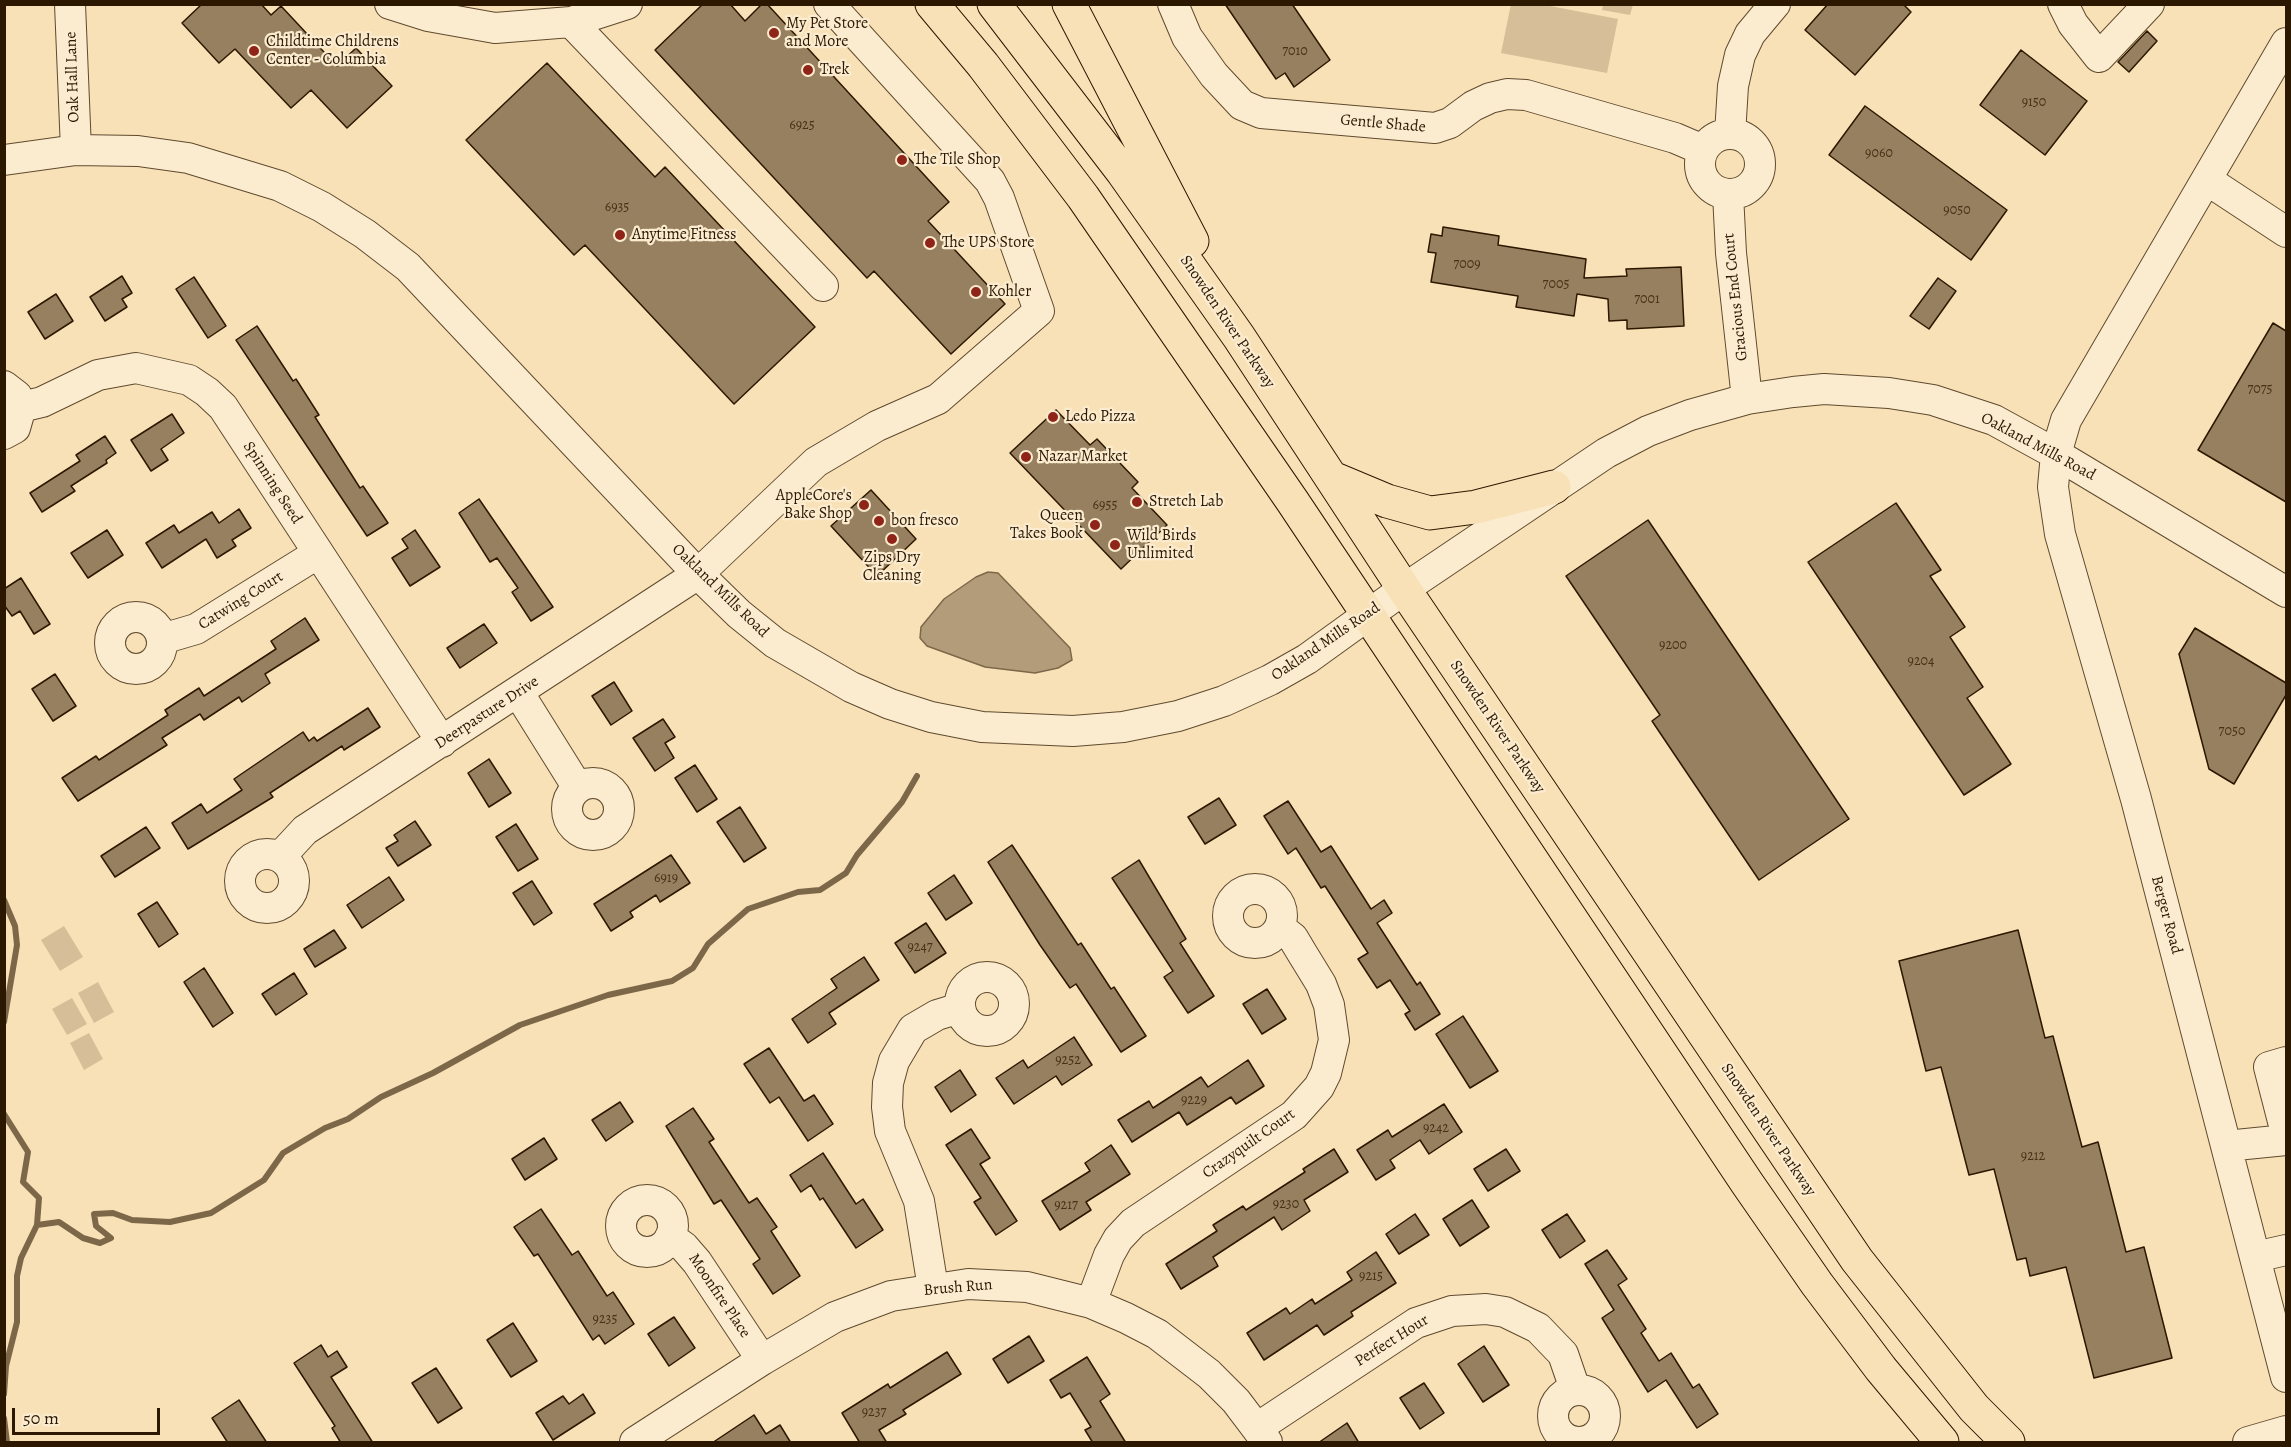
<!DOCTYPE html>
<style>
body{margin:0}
#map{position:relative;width:2291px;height:1447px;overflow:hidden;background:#f9e1b7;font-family:Alegreya,serif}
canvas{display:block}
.frame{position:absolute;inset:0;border:6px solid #2c1700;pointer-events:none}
.scale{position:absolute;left:12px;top:1408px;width:148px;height:27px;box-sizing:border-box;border:3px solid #2c1700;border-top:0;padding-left:8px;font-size:18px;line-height:21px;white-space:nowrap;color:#2c1700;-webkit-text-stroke:4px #fbecd0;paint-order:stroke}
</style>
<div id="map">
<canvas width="2291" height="1447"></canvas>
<div class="frame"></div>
<div class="scale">50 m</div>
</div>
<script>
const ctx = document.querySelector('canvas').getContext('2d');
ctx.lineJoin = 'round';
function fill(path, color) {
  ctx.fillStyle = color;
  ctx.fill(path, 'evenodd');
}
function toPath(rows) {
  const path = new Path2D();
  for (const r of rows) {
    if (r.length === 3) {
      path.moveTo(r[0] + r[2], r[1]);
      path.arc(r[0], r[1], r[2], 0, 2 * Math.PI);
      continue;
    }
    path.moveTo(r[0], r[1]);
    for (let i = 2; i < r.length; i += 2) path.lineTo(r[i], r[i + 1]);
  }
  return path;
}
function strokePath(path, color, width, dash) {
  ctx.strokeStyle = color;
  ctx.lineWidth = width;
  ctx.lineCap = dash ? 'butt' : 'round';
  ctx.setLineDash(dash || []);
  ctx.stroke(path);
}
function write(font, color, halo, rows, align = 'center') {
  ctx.font = font + ' Alegreya,serif';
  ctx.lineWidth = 4.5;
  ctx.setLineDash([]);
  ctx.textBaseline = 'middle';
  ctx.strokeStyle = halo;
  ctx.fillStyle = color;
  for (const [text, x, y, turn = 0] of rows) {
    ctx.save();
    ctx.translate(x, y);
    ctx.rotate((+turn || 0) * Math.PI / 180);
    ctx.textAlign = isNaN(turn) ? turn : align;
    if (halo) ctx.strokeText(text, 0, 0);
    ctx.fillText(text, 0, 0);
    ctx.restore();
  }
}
const green = toPath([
 [1511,4,1545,5,1618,19,1607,73,1501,53],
 [1603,5,1603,4,1633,5,1630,15,1602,10],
 [64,926,83,957,60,971,41,940],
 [98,982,114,1012,94,1023,78,993],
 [72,998,87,1024,67,1035,52,1009],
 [89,1033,103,1059,84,1070,70,1043]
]);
const water = toPath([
 [988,572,998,573,1070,648,1072,660,1058,668,1035,673,985,667,927,646,920,638,921,627,944,599,976,577,988,572]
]);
const stream = toPath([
 [4,900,15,926,17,945,4,1022],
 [4,1114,28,1152,23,1182,39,1198,37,1225,21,1258,17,1276,17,1322,6,1366,4,1394],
 [37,1225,59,1222,83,1238,100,1243,111,1238,96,1226,94,1214,113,1213,132,1220,170,1222,211,1213,264,1180,283,1153,325,1128,348,1119,381,1097,433,1073,520,1025,608,995,672,981,693,968,708,944,748,909,798,892,820,890,846,873,857,855,902,802,917,776],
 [4,1418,7,1442]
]);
const building = toPath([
 [202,4,261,4,271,15,281,6,337,66,356,48,392,86,347,128,311,90,291,108,235,49,219,63,182,23,202,4],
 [703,4,730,4,745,21,762,4,767,4,949,202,928,221,1005,304,951,354,874,271,867,278,655,50,703,4],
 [1225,4,1292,4,1330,60,1294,87,1285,73,1276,79,1225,4],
 [1828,4,1903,4,1911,12,1855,75,1805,30,1828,4],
 [2147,31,2157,41,2129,72,2118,62,2147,31],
 [2021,50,2087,101,2045,155,1980,105,2021,50],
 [547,63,655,177,665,167,815,327,734,404,585,245,574,255,466,140,547,63],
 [1865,106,2007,210,1971,260,1829,155,1865,106],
 [1443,227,1499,236,1498,245,1586,259,1584,278,1627,276,1626,269,1681,267,1684,326,1627,329,1627,320,1609,321,1608,299,1577,294,1574,316,1516,307,1518,296,1431,282,1436,253,1428,252,1431,234,1442,236,1443,227],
 [122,276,132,293,122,299,127,307,105,321,90,297,122,276],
 [194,277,226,326,208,338,176,289,194,277],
 [1938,278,1956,291,1929,329,1910,316,1938,278],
 [56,294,73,321,45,339,28,312,56,294],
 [2273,323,2286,331,2286,502,2198,450,2273,323],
 [257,326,293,381,296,379,319,415,315,417,360,488,363,486,388,523,367,536,236,340,257,326],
 [1056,410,1090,445,1097,439,1138,482,1132,488,1167,525,1121,569,1010,453,1056,410],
 [172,414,184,433,161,449,168,460,151,471,131,440,172,414],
 [105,436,116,453,106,460,107,463,71,486,75,491,42,512,30,493,80,461,76,455,105,436],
 [871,490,916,539,877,576,831,526,871,490],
 [479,499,553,607,531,621,512,592,518,588,497,558,490,562,459,513,479,499],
 [1896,503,1941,570,1930,576,1965,627,1950,637,1983,687,1967,698,2011,764,1964,795,1808,562,1896,503],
 [239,509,251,528,232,540,236,546,217,558,206,539,162,568,146,543,174,525,179,533,212,512,219,523,239,509],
 [1648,520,1849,819,1759,880,1652,721,1660,715,1566,576,1648,520],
 [107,530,123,555,88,578,71,553,107,530],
 [415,530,440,567,410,586,392,558,408,548,402,539,415,530],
 [21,578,50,624,34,634,20,611,12,616,4,605,4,589,21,578],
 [305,618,319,640,265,674,270,683,242,702,239,697,204,720,200,714,162,738,167,745,78,801,62,778,96,756,99,760,168,715,165,710,199,688,204,696,276,649,271,641,305,618],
 [484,624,497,643,460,668,447,648,484,624],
 [2195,628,2286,683,2286,695,2234,784,2209,769,2179,654,2195,628],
 [55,674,76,706,53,721,32,689,55,674],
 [614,682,632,711,611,725,592,696,614,682],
 [368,708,380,727,344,750,342,746,270,793,273,797,188,849,172,823,201,804,207,813,242,790,234,779,303,732,309,741,314,737,317,741,368,708],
 [663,719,675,737,665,743,674,758,655,771,633,738,663,719],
 [489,759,511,793,489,807,468,773,489,759],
 [695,765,717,799,697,812,675,778,695,765],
 [1219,798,1236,825,1205,844,1188,817,1219,798],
 [1288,801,1321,852,1331,846,1371,909,1384,900,1392,913,1377,923,1417,985,1420,982,1440,1014,1415,1030,1405,1014,1410,1011,1390,980,1377,988,1358,959,1368,953,1325,886,1321,888,1296,848,1288,854,1264,816,1288,801],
 [740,807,766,848,744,862,717,822,740,807],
 [415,821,431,845,398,866,386,848,398,841,394,835,415,821],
 [516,824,538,859,518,871,496,837,516,824],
 [146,827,160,848,115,877,101,856,146,827],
 [1012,845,1078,945,1081,943,1111,989,1114,987,1146,1036,1121,1052,1076,984,1070,988,1040,945,988,862,1012,845],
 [671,855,690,883,660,902,656,895,630,912,633,917,611,931,594,904,671,855],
 [1139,860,1186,939,1180,943,1214,996,1188,1013,1164,977,1173,971,1112,878,1139,860],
 [954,875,972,903,946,920,928,893,954,875],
 [389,877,404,900,362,928,347,905,389,877],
 [532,881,552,913,534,925,513,893,532,881],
 [157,902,178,934,159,947,138,914,157,902],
 [926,923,946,953,915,973,895,943,926,923],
 [334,930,346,948,315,967,304,949,334,930],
 [2018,930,2045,1038,2053,1036,2082,1147,2098,1142,2126,1252,2144,1247,2172,1358,2094,1378,2066,1267,2030,1276,2026,1258,2017,1260,1994,1169,1969,1175,1941,1067,1926,1071,1899,961,2018,930],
 [864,957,879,980,829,1013,836,1024,808,1043,792,1019,837,988,831,979,864,957],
 [204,968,233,1013,213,1027,184,982,204,968],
 [294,973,307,994,276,1015,262,994,294,973],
 [1267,989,1286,1019,1262,1034,1243,1004,1267,989],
 [1463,1016,1498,1071,1470,1088,1436,1034,1463,1016],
 [1074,1037,1092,1065,1062,1085,1056,1076,1014,1104,996,1078,1023,1060,1028,1068,1074,1037],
 [769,1048,804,1101,814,1095,833,1124,808,1141,779,1097,770,1103,744,1064,769,1048],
 [1248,1060,1264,1086,1236,1104,1231,1097,1187,1125,1179,1112,1132,1142,1118,1120,1149,1101,1153,1108,1201,1077,1208,1087,1248,1060],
 [960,1070,976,1095,951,1112,935,1087,960,1070],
 [620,1102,633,1122,606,1141,592,1120,620,1102],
 [1444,1104,1462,1132,1429,1154,1420,1140,1390,1160,1395,1168,1376,1180,1357,1150,1388,1130,1392,1137,1444,1104],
 [693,1108,714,1139,709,1142,749,1203,757,1198,777,1227,771,1231,800,1276,773,1294,753,1264,760,1259,721,1200,714,1204,666,1126,693,1108],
 [971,1129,990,1158,980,1164,1017,1221,996,1235,974,1202,981,1198,946,1145,971,1129],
 [544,1138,557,1159,525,1180,512,1159,544,1138],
 [1111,1145,1130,1174,1086,1202,1091,1210,1060,1230,1042,1201,1090,1171,1085,1163,1111,1145],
 [1334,1149,1348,1172,1304,1200,1310,1211,1282,1230,1274,1217,1213,1257,1218,1266,1181,1289,1166,1264,1217,1231,1213,1225,1243,1206,1246,1210,1305,1172,1303,1169,1334,1149],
 [1506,1149,1520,1171,1488,1191,1474,1169,1506,1149],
 [823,1153,856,1204,863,1199,883,1230,856,1248,823,1198,820,1200,811,1185,801,1192,790,1175,823,1153],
 [1472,1200,1489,1227,1460,1246,1443,1219,1472,1200],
 [541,1209,572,1255,578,1251,607,1296,613,1292,634,1324,605,1344,599,1335,593,1340,538,1254,534,1256,514,1227,541,1209],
 [1415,1214,1429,1235,1399,1254,1386,1234,1415,1214],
 [1567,1214,1585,1241,1560,1258,1542,1230,1567,1214],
 [1607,1250,1627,1279,1618,1285,1646,1329,1641,1333,1659,1361,1671,1353,1693,1388,1699,1384,1718,1414,1697,1428,1666,1380,1648,1392,1602,1318,1614,1310,1585,1264,1607,1250],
 [1376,1252,1396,1283,1351,1312,1353,1316,1324,1335,1317,1325,1264,1360,1247,1333,1286,1308,1290,1314,1312,1299,1315,1304,1352,1280,1347,1272,1376,1252],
 [674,1317,695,1348,669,1366,648,1334,674,1317],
 [513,1323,537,1361,511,1377,487,1340,513,1323],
 [1029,1336,1044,1361,1008,1383,993,1359,1029,1336],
 [321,1345,328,1357,337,1351,347,1367,331,1377,373,1443,341,1443,332,1428,335,1426,294,1363,321,1345],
 [1484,1346,1509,1385,1483,1402,1458,1364,1484,1346],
 [947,1352,961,1374,903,1410,906,1414,879,1430,887,1443,860,1443,842,1413,888,1384,890,1388,947,1352],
 [1087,1357,1110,1394,1100,1401,1126,1443,1093,1443,1085,1430,1091,1427,1070,1393,1061,1398,1050,1380,1087,1357],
 [436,1368,462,1408,438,1423,412,1383,436,1368],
 [1424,1383,1444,1413,1420,1429,1400,1398,1424,1383],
 [583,1394,595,1413,553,1440,536,1413,563,1396,569,1404,583,1394],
 [239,1400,267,1443,228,1443,212,1418,239,1400],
 [754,1415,766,1434,780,1425,791,1443,712,1443,754,1415],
 [1347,1423,1359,1443,1318,1443,1347,1423]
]);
const minor = toPath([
 [70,4,76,150],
 [390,4,428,16,495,28,571,22,627,4],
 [1173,4,1187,37,1214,75,1242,105,1261,113,1435,128,1450,123,1473,106,1490,98,1507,94,1526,95,1675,138,1703,150],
 [2063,4,2073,24,2099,57,2149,4],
 [571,22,823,286],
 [2286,43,2066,420,2056,454,2053,487,2060,534,2136,799,2286,1377],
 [1730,134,1733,86,1740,55,1750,34,1775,4],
 [1730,164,30],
 [4,160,76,150,138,151,188,158,280,186,322,207,365,234,408,267,698,574,739,614,775,643,851,687,890,704,931,717,982,727,1073,731,1123,727,1178,716,1224,701,1270,680,1307,659,1404,589,1606,453,1648,431,1690,415,1747,399,1793,392,1824,389,1889,393,1933,400,1994,420,2056,454,2286,592],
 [2207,180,2286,232],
 [1728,194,1731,253,1747,399],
 [4,386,17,396,21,407,15,428,4,434],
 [21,407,42,402,98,375,136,368,189,380,207,392,223,407,442,742],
 [136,643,26],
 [162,639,196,629,317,554],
 [518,692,578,788],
 [593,809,26],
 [267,881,27],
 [280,857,305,830,698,574,816,462,877,426,938,399,1039,311,999,198,990,181,829,4],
 [1255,916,27],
 [987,1004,27],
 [2286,1062,2269,1067,2286,1133],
 [2226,1146,2286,1140],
 [647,1226,26],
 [670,1237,684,1247,697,1262,762,1360],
 [2255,1257,2286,1250],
 [933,1288,919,1201,890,1131,887,1107,888,1083,894,1061,913,1029,937,1015,960,1008],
 [1091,1303,1109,1255,1118,1239,1133,1223,1294,1115,1319,1087,1326,1073,1334,1040,1329,1005,1321,984,1302,953,1293,938,1280,928],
 [1579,1416,26],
 [1257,1428,1416,1323,1452,1311,1486,1309,1505,1312,1538,1328,1563,1354,1575,1389],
 [635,1442,762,1360,835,1317,891,1296,968,1284,1027,1287,1091,1303,1126,1318,1157,1334,1209,1374,1236,1401,1267,1442],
 [2248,1442,2286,1431]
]);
const major = toPath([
 [932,4,983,65,1083,197,1293,502,1747,1183,1817,1284,1881,1369,1942,1442],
 [994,4,1122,171,1239,337,1404,589,1857,1260,1974,1408,2008,1442],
 [1069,4,1192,241],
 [1332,478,1387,501,1430,513,1476,507,1554,487]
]);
const markers = [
 [774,33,6,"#8f2418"],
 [254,51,6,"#8f2418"],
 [808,70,6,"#8f2418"],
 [902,160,6,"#8f2418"],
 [620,235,6,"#8f2418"],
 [930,243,6,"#8f2418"],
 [976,292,6,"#8f2418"],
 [1053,417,6,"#8f2418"],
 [1026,457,6,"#8f2418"],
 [1137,502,6,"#8f2418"],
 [864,505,6,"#8f2418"],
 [879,521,6,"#8f2418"],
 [1095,525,6,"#8f2418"],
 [892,539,6,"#8f2418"],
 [1115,545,6,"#8f2418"]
];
const numberNames = [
 ["7010",1295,52],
 ["9150",2034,103],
 ["6925",802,126],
 ["9060",1879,154],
 ["6935",617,208],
 ["9050",1957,211],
 ["7009",1467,265],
 ["7005",1556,285],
 ["7001",1647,300],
 ["7075",2260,390],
 ["6955",1105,506],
 ["9200",1673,646],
 ["9204",1921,662],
 ["7050",2232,732],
 ["6919",666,879],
 ["9247",920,948],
 ["9252",1068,1061],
 ["9229",1194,1101],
 ["9242",1436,1129],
 ["9212",2033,1157],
 ["9230",1286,1205],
 ["9217",1066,1206],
 ["9215",1371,1277],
 ["9235",605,1320],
 ["9237",874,1413]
];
const poiNames = [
 ["My Pet Store",786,24],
 ["and More",786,42],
 ["Childtime Childrens",266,42],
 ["Center - Columbia",266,60],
 ["Trek",820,70],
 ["The Tile Shop",914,160],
 ["Anytime Fitness",632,235],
 ["The UPS Store",942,243],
 ["Kohler",988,292],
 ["Ledo Pizza",1065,417],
 ["Nazar Market",1038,457],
 ["AppleCore's",852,496,"right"],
 ["Bake Shop",852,514,"right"],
 ["Stretch Lab",1149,502],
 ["Queen",1083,516,"right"],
 ["Takes Book",1083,534,"right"],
 ["bon fresco",891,521],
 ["Wild Birds",1127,536],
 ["Unlimited",1127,554],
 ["Zips Dry",892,558,"center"],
 ["Cleaning",892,576,"center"]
];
const streetNames = [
 ["Oak Hall Lane",73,77,-92],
 ["Gentle Shade",1383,124,5],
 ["Gracious End Court",1736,297,-96],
 ["Snowden River Parkway",1227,322,56],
 ["Oakland Mills Road",2038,447,28],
 ["Spinning Seed",272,483,57],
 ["Oakland Mills Road",720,591,44],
 ["Catwing Court",241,601,-32],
 ["Oakland Mills Road",1326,642,-34],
 ["Deerpasture Drive",487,713,-33],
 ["Snowden River Parkway",1497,727,56],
 ["Berger Road",2166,915,75],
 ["Snowden River Parkway",1768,1130,56],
 ["Crazyquilt Court",1249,1144,-35],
 ["Brush Run",958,1288,-5],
 ["Moonfire Place",719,1296,56],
 ["Perfect Hour",1392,1341,-32]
];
fill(green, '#d6bf98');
fill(water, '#b39c79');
strokePath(water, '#7d6749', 1.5);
strokePath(stream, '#7d6749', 6);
fill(building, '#97805f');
strokePath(building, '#2c1700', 1.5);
strokePath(minor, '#5f4a2e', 32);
strokePath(major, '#2c1700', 35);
strokePath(minor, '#fbecd0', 30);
strokePath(major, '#f9e1b7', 33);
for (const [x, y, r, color] of markers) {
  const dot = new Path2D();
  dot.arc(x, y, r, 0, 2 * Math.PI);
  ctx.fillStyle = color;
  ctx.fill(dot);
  strokePath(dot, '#fbecd0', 2);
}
write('14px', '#473118', null, numberNames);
write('16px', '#2c1700', '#fbecd0', poiNames, 'left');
write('16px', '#2c1700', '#fbecd0', streetNames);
</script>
